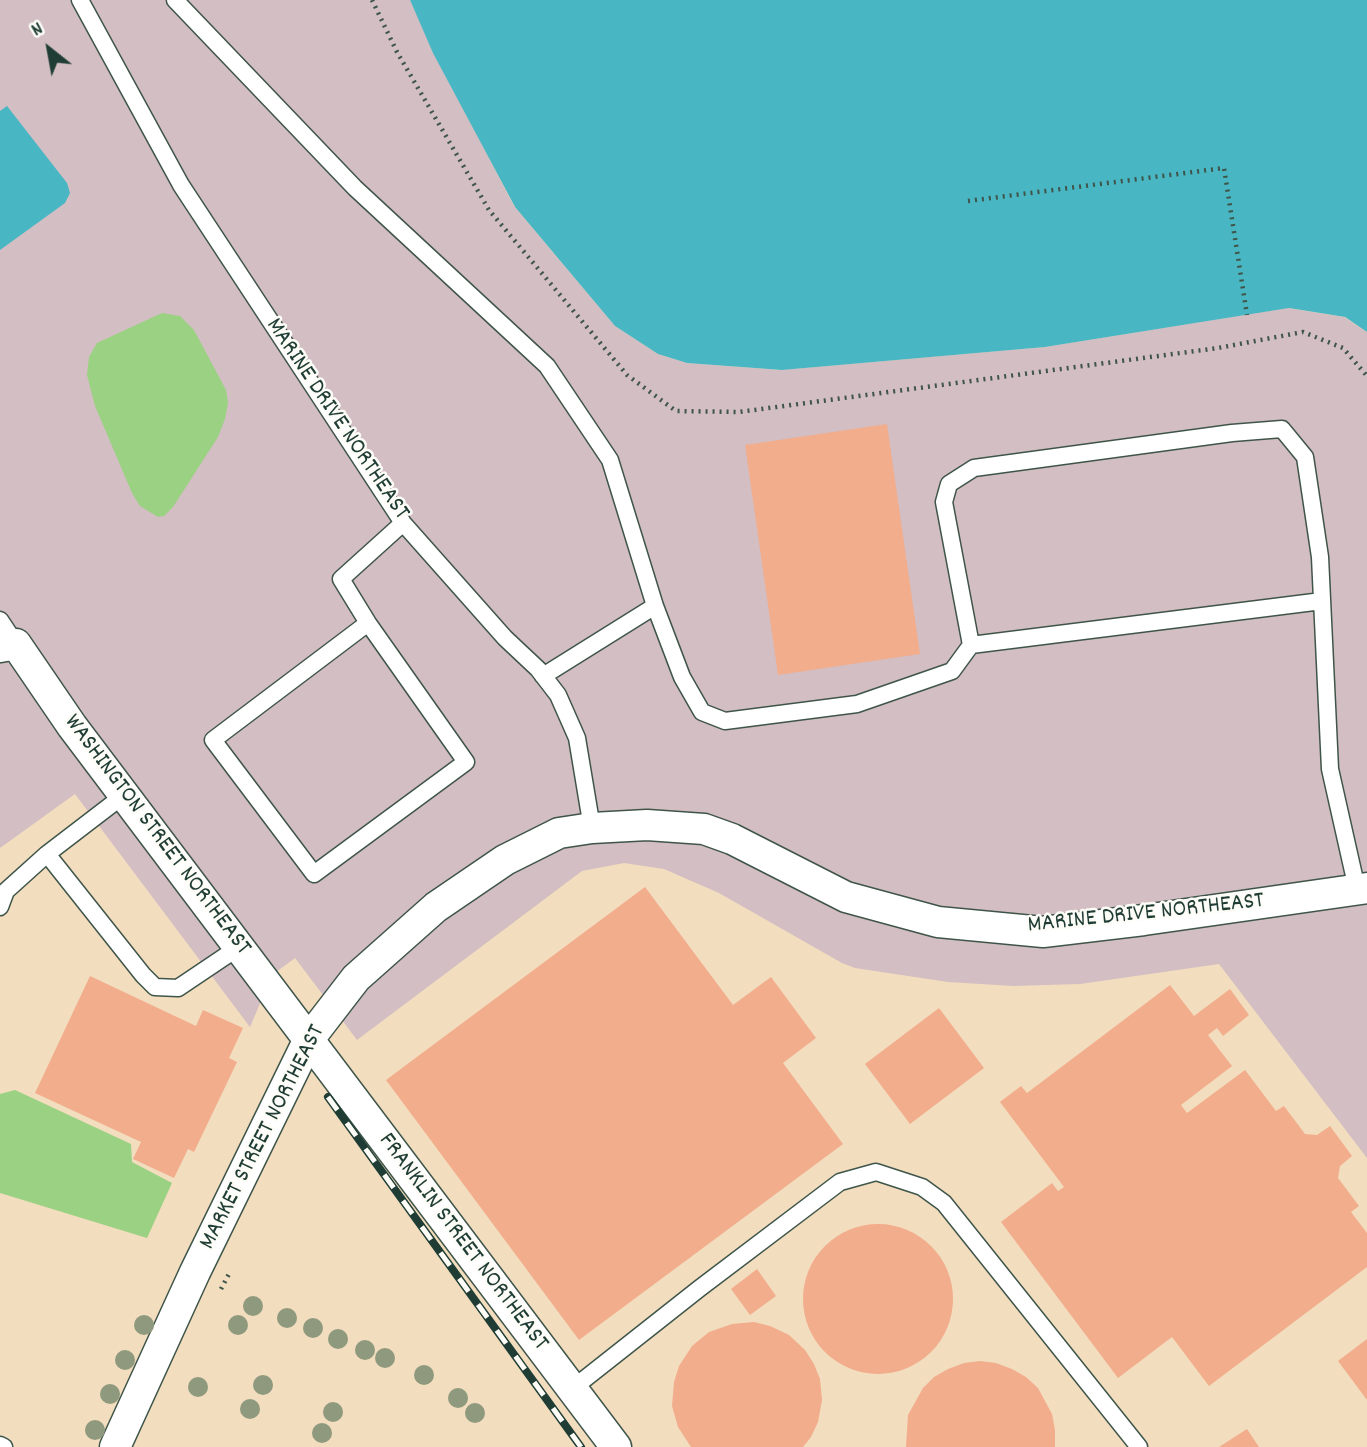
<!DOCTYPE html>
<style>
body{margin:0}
#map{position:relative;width:1367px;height:1447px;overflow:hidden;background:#f2ddbf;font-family:Dekko,sans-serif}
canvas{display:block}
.north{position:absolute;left:14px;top:14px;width:70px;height:70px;-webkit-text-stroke:5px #fdfcf7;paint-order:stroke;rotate:329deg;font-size:19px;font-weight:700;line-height:28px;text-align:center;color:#1f3d34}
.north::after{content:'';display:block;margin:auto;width:24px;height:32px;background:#1f3d34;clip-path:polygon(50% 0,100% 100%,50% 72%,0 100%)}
</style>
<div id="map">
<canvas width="1367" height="1447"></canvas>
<div class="north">N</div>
</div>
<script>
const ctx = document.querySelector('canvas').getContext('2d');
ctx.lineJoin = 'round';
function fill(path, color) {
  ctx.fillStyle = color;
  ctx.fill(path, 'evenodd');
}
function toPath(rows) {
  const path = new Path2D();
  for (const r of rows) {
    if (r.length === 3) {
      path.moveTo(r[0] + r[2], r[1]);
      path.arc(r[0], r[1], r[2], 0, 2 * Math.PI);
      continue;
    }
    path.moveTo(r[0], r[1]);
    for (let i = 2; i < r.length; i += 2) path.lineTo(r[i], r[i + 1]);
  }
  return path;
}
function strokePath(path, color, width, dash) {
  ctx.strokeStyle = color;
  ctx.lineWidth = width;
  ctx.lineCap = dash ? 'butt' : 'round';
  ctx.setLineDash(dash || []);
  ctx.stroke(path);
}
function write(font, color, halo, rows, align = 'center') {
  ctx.font = font + ' Dekko,sans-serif';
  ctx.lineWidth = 5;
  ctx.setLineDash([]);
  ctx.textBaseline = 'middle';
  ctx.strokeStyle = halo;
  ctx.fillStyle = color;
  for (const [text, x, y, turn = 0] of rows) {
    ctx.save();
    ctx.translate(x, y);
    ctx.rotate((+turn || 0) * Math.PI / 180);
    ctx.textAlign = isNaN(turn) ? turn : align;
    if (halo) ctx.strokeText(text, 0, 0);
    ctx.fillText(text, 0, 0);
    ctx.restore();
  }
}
const industrial = toPath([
 [0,0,410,0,434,53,514,206,615,326,658,354,687,363,781,370,1045,347,1288,308,1344,317,1367,332,1367,1158,1219,964,1080,984,1013,986,948,982,855,968,842,963,719,893,664,869,624,863,582,871,357,1040,295,958,272,975,250,1027,75,794,0,848]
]);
const green = toPath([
 [162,313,180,316,194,330,226,390,228,403,225,419,218,437,173,507,164,516,158,517,140,506,132,493,95,406,87,375,89,357,97,343],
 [15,1090,131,1144,132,1162,172,1183,147,1238,0,1193,0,1094]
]);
const water = toPath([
 [410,0,1367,0,1367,332,1345,317,1289,308,1045,347,782,370,687,363,658,354,615,326,515,207,433,53],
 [7,106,67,183,70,193,65,203,0,250,0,111]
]);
const building = toPath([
 [887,424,920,654,778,675,745,445],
 [645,887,733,1005,771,977,816,1038,783,1063,843,1144,579,1340,386,1080],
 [90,976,196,1026,203,1010,243,1028,229,1058,237,1062,194,1152,188,1149,174,1178,133,1159,141,1142,35,1093],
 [1170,985,1194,1016,1230,989,1249,1015,1223,1036,1217,1028,1208,1035,1232,1066,1181,1105,1187,1113,1245,1070,1276,1111,1284,1106,1305,1134,1317,1135,1330,1126,1352,1156,1340,1166,1338,1178,1359,1206,1351,1212,1367,1233,1367,1267,1209,1386,1172,1337,1118,1378,1001,1222,1052,1183,1058,1191,1064,1187,1000,1102,1021,1086,1027,1093],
 [939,1008,984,1068,910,1124,865,1064],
 [878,1299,75],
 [757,1269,776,1296,750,1315,731,1289],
 [754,1322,770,1326,789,1335,805,1350,814,1364,820,1379,822,1400,818,1422,811,1437,803,1447,691,1447,678,1427,672,1406,674,1382,679,1366,692,1346,709,1332,732,1324],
 [1367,1339,1367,1400,1338,1361],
 [980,1361,996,1363,1012,1369,1026,1377,1038,1388,1052,1414,1055,1430,1055,1447,906,1447,908,1415,923,1388,934,1377,948,1369,964,1363],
 [1247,1429,1259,1447,1219,1447]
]);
const path = toPath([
 [372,0,397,52,489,210,627,375,676,411,739,412,1218,348,1303,332,1343,348,1367,376],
 [968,201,1224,168,1247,315],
 [221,1289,230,1272]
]);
const lane = toPath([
 [80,0,181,185,403,523,505,638,538,669,558,695,577,738,592,828],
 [175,0,355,188,547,366,610,460,655,606,682,677,702,712,725,721,857,704,952,671,971,645,944,502,949,484,974,468,1232,433,1282,429,1305,457,1320,557,1330,769,1357,889],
 [0,620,16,644],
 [368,623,213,740,314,874,466,762,368,623,341,579,403,523],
 [971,645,1322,601],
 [543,676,655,606],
 [47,854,143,975,155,987,178,988,239,947],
 [0,907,6,891,47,854,124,795],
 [572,1389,700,1288,840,1182,876,1172,922,1187,944,1203,1139,1447],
 [0,1445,4,1447]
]);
const street = toPath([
 [0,647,16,644,72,726,616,1447],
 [115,1447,195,1272,309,1039,356,978,436,907,505,860,559,833,592,828,647,825,704,829,732,839,846,897,938,922,1043,932,1144,920,1367,888]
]);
const rail = toPath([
 [328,1097,581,1447]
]);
const trees = [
 [253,1306],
 [287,1318],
 [144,1325],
 [238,1325],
 [313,1328],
 [338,1339],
 [365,1350],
 [385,1358],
 [125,1360],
 [424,1375],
 [263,1385],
 [198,1387],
 [110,1394],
 [458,1398],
 [250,1409],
 [333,1412],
 [475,1413],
 [95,1430],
 [322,1433]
];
const streetNames = [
 ["MARINE DRIVE NORTHEAST",336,420,56],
 ["WASHINGTON STREET NORTHEAST",156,836,53],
 ["MARINE DRIVE NORTHEAST",1146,915,-6],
 ["MARKET STREET NORTHEAST",264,1138,-63],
 ["FRANKLIN STREET NORTHEAST",462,1243,53]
];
fill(industrial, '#d2bec3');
fill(green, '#9bd182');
fill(water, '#49b6c4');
fill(building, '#f2ad8c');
strokePath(lane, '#3f5549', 19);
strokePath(street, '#3f5549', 33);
strokePath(path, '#3f5549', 4.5, [2, 5]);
strokePath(lane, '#fff', 16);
strokePath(street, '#fff', 30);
strokePath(rail, '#1f3d34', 8);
strokePath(rail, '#fdfcf7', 5, [16]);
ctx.fillStyle = '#8f997e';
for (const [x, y] of trees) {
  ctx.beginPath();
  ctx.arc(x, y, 10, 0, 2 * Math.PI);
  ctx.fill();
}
write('24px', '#1f3d34', '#fdfcf7', streetNames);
</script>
